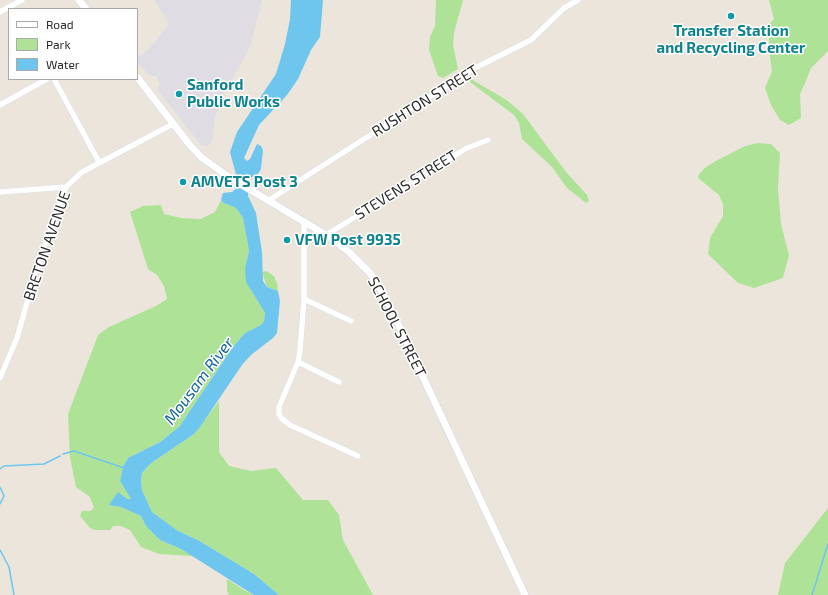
<!DOCTYPE html>
<style>
body{margin:0}
#map{position:relative;width:828px;height:595px;overflow:hidden;background:#ece5db;font-family:"Exo 2",sans-serif}
canvas{display:block}
.legend{position:absolute;left:8px;top:8px;width:130px;height:72px;box-sizing:border-box;background:#fff;border:1px solid #aaa;margin:0;padding:5px 7px;list-style:none;font-size:12px;color:#2a2a2a}
.legend li{display:flex;align-items:center;gap:8px;height:20px}
.legend b{width:20px;border:1px solid #aaa}
</style>
<div id="map">
<canvas width="828" height="595"></canvas>
<ul class="legend">
<li><b style="height:5px;background:#fff"></b>Road</li>
<li><b style="height:11px;background:#aee397"></b>Park</li>
<li><b style="height:11px;background:#6ec6ee"></b>Water</li>
</ul>
</div>
<script>
const ctx = document.querySelector('canvas').getContext('2d');
ctx.lineJoin = 'round';
function fill(path, color) {
  ctx.fillStyle = color;
  ctx.fill(path, 'evenodd');
}
function toPath(rows) {
  const path = new Path2D();
  for (const r of rows) {
    path.moveTo(r[0], r[1]);
    for (let i = 2; i < r.length; i += 2) path.lineTo(r[i], r[i + 1]);
  }
  return path;
}
function strokePath(path, color, width, dash) {
  ctx.strokeStyle = color;
  ctx.lineWidth = width;
  ctx.lineCap = dash ? 'butt' : 'round';
  ctx.setLineDash(dash || []);
  ctx.stroke(path);
}
function write(font, color, halo, rows, align = 'center') {
  ctx.font = font + ' "Exo 2",sans-serif';
  ctx.lineWidth = 3;
  ctx.setLineDash([]);
  ctx.textBaseline = 'middle';
  ctx.strokeStyle = halo;
  ctx.fillStyle = color;
  for (const [text, x, y, turn = 0] of rows) {
    ctx.save();
    ctx.translate(x, y);
    ctx.rotate((+turn || 0) * Math.PI / 180);
    ctx.textAlign = isNaN(turn) ? turn : align;
    if (halo) ctx.strokeText(text, 0, 0);
    ctx.fillText(text, 0, 0);
    ctx.restore();
  }
}
const industrial = toPath([
 [155,0,262,0,251,44,225,93,215,116,212,141,207,147,201,145,157,89,160,83,156,76,150,76,137,62,137,58,149,49,169,24]
]);
const green = toPath([
 [436,0,463,0,454,33,453,45,458,69,443,78,438,76,429,50,430,37,435,26],
 [769,0,828,0,828,51,811,68,806,81,800,94,801,118,789,125,780,120,771,105,765,88,772,71,770,57,768,25,774,19],
 [471,79,508,101,523,114,566,172,587,195,589,201,586,203,567,188,552,167,522,139,519,123,514,115,470,82,469,80],
 [758,143,771,144,780,153,778,189,781,224,789,255,783,278,754,288,738,283,708,254,710,238,723,216,723,204,719,195,698,178,699,174,705,168,714,162,745,146],
 [221,200,224,203,236,208,243,218,249,251,245,268,251,290,265,313,264,321,261,325,245,333,233,347,179,427,160,442,128,458,123,467,120,481,131,499,114,499,109,505,121,507,141,516,146,526,160,540,181,549,193,556,159,554,141,547,130,530,121,526,113,526,110,530,95,530,90,528,80,516,82,511,90,511,94,508,90,497,76,487,70,458,68,414,98,335,109,327,156,306,167,299,164,286,157,275,148,269,130,212,143,206,161,205,164,214,181,218,201,219,215,212],
 [266,271,274,276,277,283,278,291,267,287,262,272],
 [219,401,219,452,229,466,251,471,276,468,303,500,328,500,339,515,343,540,373,595,279,595,254,574,198,540,178,531,152,512,142,490,141,480,142,473,150,464,194,434],
 [828,508,828,595,778,595,785,563],
 [227,579,244,590,254,595,229,595,227,591]
]);
const water = toPath([
 [291,0,323,0,320,37,311,50,298,79,287,95,259,125,244,158,247,161,250,159,256,146,257,144,261,146,263,150,261,169,258,174,248,179,248,196,256,213,262,252,263,281,267,287,278,291,280,301,277,333,273,338,251,355,242,365,200,427,194,434,150,464,142,473,141,480,142,490,152,512,178,531,198,540,254,574,279,595,254,595,181,549,160,540,146,526,141,516,121,507,109,505,118,492,127,499,131,499,120,481,123,467,128,458,160,442,179,427,233,347,245,333,261,325,264,321,265,313,246,282,245,268,249,251,243,218,236,208,224,203,221,200,223,193,232,192,239,186,230,152,237,132,276,74,285,44,290,19]
]);
const stream = toPath([
 [63,454,74,451,124,468],
 [0,469,4,466,44,464,60,456],
 [0,487,4,496,0,504],
 [0,550,9,567,14,595],
 [812,595,828,544]
]);
const minor = toPath([
 [0,12,22,0],
 [54,79,99,162],
 [0,105,47,79],
 [0,192,66,187],
 [269,200,475,68,531,40,564,8,578,0],
 [304,221,304,299,300,351,298,362,279,407,279,414,281,418,290,425,358,456],
 [326,235,467,148,488,140],
 [304,299,351,321],
 [298,362,339,382],
 [0,378,17,338,37,267,66,187,82,172,173,124]
]);
const tertiary = toPath([
 [79,0,86,9],
 [137,77,189,144,201,157,229,177,326,235,349,252,371,274,382,292,393,313,525,595]
]);
const markers = [
 [731,16,4,"#0f9aa8"],
 [179,94,4,"#0f9aa8"],
 [183,182,4,"#0f9aa8"],
 [287,240,4,"#0f9aa8"]
];
const cultureNames = [
 ["Transfer Station",731,31,"center"],
 ["and Recycling Center",731,48,"center"],
 ["Sanford",187,85],
 ["Public Works",187,102],
 ["AMVETS Post 3",191,182],
 ["VFW Post 9935",295,240]
];
const streetNames = [
 ["RUSHTON STREET",425,101,-32],
 ["STEVENS STREET",406,185,-32],
 ["BRETON AVENUE",47,246,-71],
 ["SCHOOL STREET",397,327,63]
];
const waterNames = [
 ["Mousam River",199,381,-53]
];
fill(industrial, '#dfdce4');
fill(green, '#aee397');
fill(water, '#6ec6ee');
strokePath(stream, '#6ec6ee', 1.5);
strokePath(minor, '#d1d3e3', 6);
strokePath(tertiary, '#d1d3e3', 8);
strokePath(minor, '#fff', 5.5);
strokePath(tertiary, '#fff', 7);
for (const [x, y, r, color] of markers) {
  const dot = new Path2D();
  dot.arc(x, y, r, 0, 2 * Math.PI);
  ctx.fillStyle = color;
  ctx.fill(dot);
  strokePath(dot, '#fff', 1.5);
}
write('bold 15px', '#0d838f', '#fff', cultureNames, 'left');
write('15px', '#2a2a2a', '#fff', streetNames);
write('italic 16px', '#0d639a', '#fff', waterNames);
</script>
